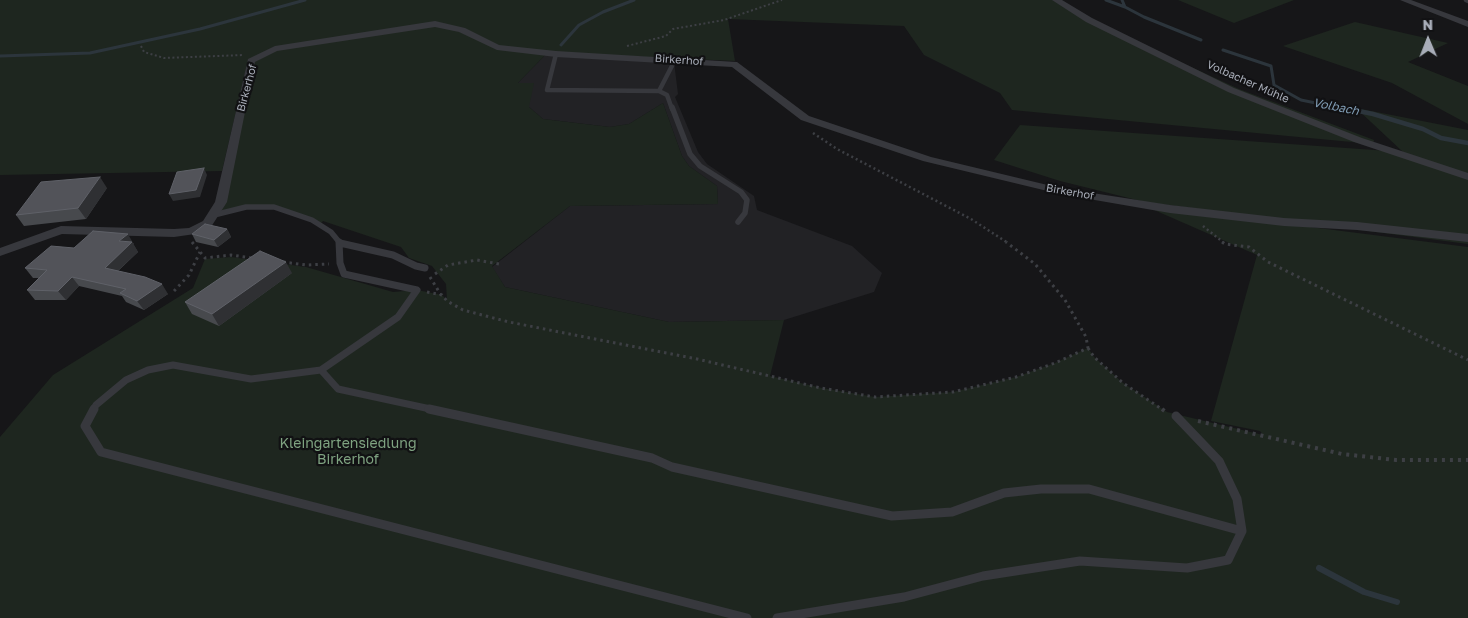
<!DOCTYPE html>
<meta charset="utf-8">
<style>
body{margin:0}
#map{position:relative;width:1468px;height:618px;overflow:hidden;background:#161618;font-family:"Golos Text",sans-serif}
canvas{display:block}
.north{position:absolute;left:1403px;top:15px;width:50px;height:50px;-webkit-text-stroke:4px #111113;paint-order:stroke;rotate:359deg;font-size:14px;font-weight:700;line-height:20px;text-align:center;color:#a8adb8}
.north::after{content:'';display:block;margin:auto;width:18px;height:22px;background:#a8adb8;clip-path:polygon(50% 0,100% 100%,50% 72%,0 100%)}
</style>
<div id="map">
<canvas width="1468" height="618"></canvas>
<div class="north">N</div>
</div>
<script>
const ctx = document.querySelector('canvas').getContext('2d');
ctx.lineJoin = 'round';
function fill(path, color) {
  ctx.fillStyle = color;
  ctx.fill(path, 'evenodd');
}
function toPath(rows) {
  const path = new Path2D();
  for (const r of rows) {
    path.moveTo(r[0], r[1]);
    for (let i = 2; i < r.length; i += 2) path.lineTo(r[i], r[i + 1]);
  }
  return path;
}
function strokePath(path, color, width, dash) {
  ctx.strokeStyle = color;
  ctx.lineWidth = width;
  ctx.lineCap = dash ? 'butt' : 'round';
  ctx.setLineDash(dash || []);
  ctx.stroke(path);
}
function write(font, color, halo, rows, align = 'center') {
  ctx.font = font + ' "Golos Text",sans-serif';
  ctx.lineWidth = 4.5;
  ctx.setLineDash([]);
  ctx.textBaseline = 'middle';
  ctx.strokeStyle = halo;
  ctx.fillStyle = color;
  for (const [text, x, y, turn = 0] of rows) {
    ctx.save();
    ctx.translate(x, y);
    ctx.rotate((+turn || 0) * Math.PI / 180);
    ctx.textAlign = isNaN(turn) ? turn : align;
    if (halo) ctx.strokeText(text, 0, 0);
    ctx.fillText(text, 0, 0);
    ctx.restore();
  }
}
const built = toPath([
 [546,54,674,62,678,94,675,97,698,152,707,164,754,196,757,210,852,246,882,273,874,292,784,320,669,322,505,287,492,267,570,206,718,204,717,186,689,166,682,156,663,103,629,124,610,127,543,119,529,107,518,83]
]);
const green = toPath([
 [0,0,1053,0,1087,19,1239,89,1374,140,1373,144,1012,110,1000,93,924,55,904,26,728,19,735,61,557,53,498,46,435,23,276,47,248,60,222,171,0,175],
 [1178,0,1294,0,1234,23],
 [1355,22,1448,43,1408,62,1468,86,1468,124,1392,83,1283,46],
 [434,26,461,31,496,48,546,54,518,83,534,83,529,107,543,119,610,127,629,124,663,103,682,156,689,166,717,186,718,204,570,206,492,266,505,287,669,322,784,320,770,376,822,388,875,397,953,392,1016,377,1055,363,1088,348,1094,357,1123,383,1167,412,1263,435,1260,431,1211,421,1257,255,1145,206,1468,247,1468,618,0,618,0,437,53,375,193,288,205,259,231,257,306,267,393,292,417,290,442,295,447,300,446,284,432,266,409,258,401,247,323,221,320,224,275,206,218,213,255,62,277,49],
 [1356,108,1468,130,1468,244,1145,202,1060,181,994,160,1020,125,1403,152]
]);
const streamFar2 = toPath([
 [1106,0,1125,7],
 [1122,0,1125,7,1144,17,1201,40],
 [561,45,579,25,603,12,634,0],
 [1223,50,1271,66,1274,85,1301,100,1345,109],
 [0,56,90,53,200,29,305,0]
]);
const streamFar1 = toPath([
 [1339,107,1373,114,1423,129,1441,138,1468,143]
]);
const stream = toPath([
 [1319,568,1364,592,1397,602]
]);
const pathFar3 = toPath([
 [141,46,144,52,164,58,244,55],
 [627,46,666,36,673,29,724,20,782,0]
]);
const pathFar2 = toPath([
 [813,133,837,149,971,219,1008,243],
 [1203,226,1224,243]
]);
const pathFar1 = toPath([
 [192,242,205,258,231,255,252,258],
 [1222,242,1225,244,1249,247,1268,262,1468,360],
 [283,262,306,265,329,264],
 [435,274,448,265,477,260,499,264],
 [430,277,441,295],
 [174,291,189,275,200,252],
 [427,292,442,295,447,301,463,310,509,322,697,359,821,388,875,397,953,392,1016,377,1055,363,1088,348,1086,337,1065,300,1035,264,1006,242],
 [1088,348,1094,357,1123,383,1163,410]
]);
const path = toPath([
 [1162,409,1166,412],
 [1198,421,1342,454,1396,460,1468,460]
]);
const serviceFar3 = toPath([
 [1466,0,1468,1],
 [556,54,547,90,659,91,675,60],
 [659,91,667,95,672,109]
]);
const serviceFar2 = toPath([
 [672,107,690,154,700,166,741,192,747,200,745,213,738,222],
 [214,215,246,207,274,207,312,220,331,232,340,243]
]);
const serviceFar1 = toPath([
 [340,243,393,255,416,266,425,268],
 [321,370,338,389,435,410],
 [93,410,96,405,126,380,148,370,173,365,251,379,321,370,398,317,417,290,344,274,340,263,339,242]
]);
const service = toPath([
 [94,409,85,426,101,452,747,618],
 [429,409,652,458,672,467,892,516,952,512,1004,493,1041,489,1089,489,1242,531,1228,560,1187,568,1080,561,983,576,904,597,777,618],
 [1176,416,1219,461,1237,499,1242,531]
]);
const minor = toPath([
 [1052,0,1062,0,1092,18,1234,88,1362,138,1468,173,1468,180,1354,142,1228,92,1086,22,1052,0],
 [1400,0,1411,0,1468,21,1468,27,1400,0],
 [435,21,465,28,499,45,556,51,737,62,809,116,931,157,1060,188,1170,205,1284,218,1357,222,1468,234,1468,242,1357,230,1284,226,1170,213,1060,194,923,161,801,120,732,67,556,57,497,50,459,32,435,27,277,51,255,62,227,202,211,227,195,234,174,237,62,234,0,256,0,248,61,226,174,229,189,228,203,221,215,202,248,59,275,46,435,21]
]);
const wall = toPath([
 [107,188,86,219,24,226,16,215],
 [227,229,231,237,218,247,196,242,192,234],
 [134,243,133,244,138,252,118,271,168,294,144,310,126,302,122,296,79,286,66,300,35,300,27,290,39,278,33,278,25,268,74,248],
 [292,273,219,326,192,314,185,302]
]);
const shadedWall = toPath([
 [204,168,207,175,200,197,173,201,169,194],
 [100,177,107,188,86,219,78,208],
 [227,229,231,237,218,247,214,240],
 [128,234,138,252,111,277,105,268,119,241],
 [286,262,292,273,219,326,212,314],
 [72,277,79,286,66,300,58,291],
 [162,284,168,294,144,310,137,301]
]);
const building = toPath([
 [204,168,196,190,169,194,177,172,204,168],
 [100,177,78,208,16,215,41,182,100,177],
 [205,224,227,229,214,240,192,234,205,224],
 [93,231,128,234,119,241,132,242,105,268,145,277,162,284,137,301,120,293,126,289,72,277,58,291,27,290,47,270,25,268,51,246,74,248,93,231],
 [260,251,286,262,212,314,185,302,260,251]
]);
const farStreetnames = [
 ["Birkerhof",679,60,4],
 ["Volbacher Mühle",1248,82,24],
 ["Birkerhof",247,88,-75],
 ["Birkerhof",1070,192,10]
];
const farWaternames = [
 ["Volbach",1336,107,11]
];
const parkNames = [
 ["Kleingartensiedlung",348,444],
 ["Birkerhof",348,460]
];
fill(built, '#222225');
fill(green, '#1e261f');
strokePath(streamFar2, '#2c353c', 3);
strokePath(streamFar1, '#2c353c', 4.5);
strokePath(stream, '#2c353c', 6);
strokePath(pathFar3, '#3d3f44', 2, [2, 2.5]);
strokePath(pathFar2, '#3d3f44', 2.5, [2, 3]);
strokePath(pathFar1, '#3d3f44', 3, [2.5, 4]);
strokePath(path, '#3d3f44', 4, [3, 5]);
strokePath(serviceFar3, '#37383d', 4.5);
strokePath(serviceFar2, '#37383d', 5.5);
strokePath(serviceFar1, '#37383d', 7);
strokePath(service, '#37383d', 9);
fill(minor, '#37383d');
fill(wall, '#47494d');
fill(shadedWall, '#2f3033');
fill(building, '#525359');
strokePath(building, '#5f6168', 1);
write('11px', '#a8adb8', '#111113', farStreetnames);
write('italic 12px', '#7f9bb3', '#111113', farWaternames);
write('14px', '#7fa381', '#111113', parkNames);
</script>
